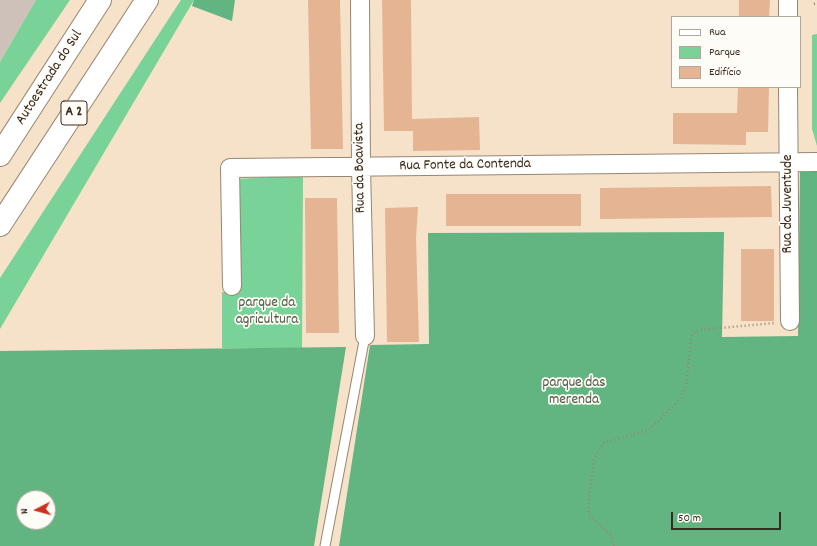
<!DOCTYPE html>
<meta charset="utf-8">
<style>
body{margin:0}
#map{position:relative;width:817px;height:546px;overflow:hidden;background:#f5e2c9;font-family:Dekko,sans-serif}
canvas{display:block}
.legend{position:absolute;left:671px;top:16px;width:130px;height:72px;box-sizing:border-box;background:#fdfcf7;border:1px solid #afa8a0;margin:0;padding:5px 7px;list-style:none;font-size:12px;color:#3b2a1e}
.legend li{display:flex;align-items:center;gap:8px;height:20px}
.legend b{width:20px;border:1px solid #afa8a0}
.north{position:absolute;left:16px;top:490px;width:40px;height:40px;box-sizing:border-box;background:#fdfcf7;border:1px solid #afa8a0;border-radius:50%;rotate:264deg;font-size:11px;font-weight:700;line-height:16px;text-align:center;color:#3b2a1e}
.north::after{content:'';display:block;margin:auto;width:14px;height:18px;background:#c8321e;clip-path:polygon(50% 0,100% 100%,50% 72%,0 100%)}
.scale{position:absolute;left:671px;top:512px;width:110px;height:18px;box-sizing:border-box;border:2px solid #3b2a1e;border-top:0;padding-left:5px;font-size:12px;line-height:14px;white-space:nowrap;color:#3b2a1e;-webkit-text-stroke:3px #fdfcf7;paint-order:stroke}
</style>
<div id="map">
<canvas width="817" height="546"></canvas>
<ul class="legend">
<li><b style="height:5px;background:#fff"></b>Rua</li>
<li><b style="height:11px;background:#79d297"></b>Parque</li>
<li><b style="height:11px;background:#e5b493"></b>Edifício</li>
</ul>
<div class="north">N</div>
<div class="scale">50 m</div>
</div>
<script>
const ctx = document.querySelector('canvas').getContext('2d');
ctx.lineJoin = 'round';
function fill(path, color) {
  ctx.fillStyle = color;
  ctx.fill(path, 'evenodd');
}
function toPath(rows) {
  const path = new Path2D();
  for (const r of rows) {
    path.moveTo(r[0], r[1]);
    for (let i = 2; i < r.length; i += 2) path.lineTo(r[i], r[i + 1]);
  }
  return path;
}
function strokePath(path, color, width, dash) {
  ctx.strokeStyle = color;
  ctx.lineWidth = width;
  ctx.lineCap = dash ? 'butt' : 'round';
  ctx.setLineDash(dash || []);
  ctx.stroke(path);
}
function write(font, color, halo, rows, align = 'center') {
  ctx.font = font + ' Dekko,sans-serif';
  ctx.lineWidth = 3.5;
  ctx.setLineDash([]);
  ctx.textBaseline = 'middle';
  ctx.strokeStyle = halo;
  ctx.fillStyle = color;
  for (const [text, x, y, turn = 0] of rows) {
    ctx.save();
    ctx.translate(x, y);
    ctx.rotate((+turn || 0) * Math.PI / 180);
    ctx.textAlign = isNaN(turn) ? turn : align;
    if (halo) ctx.strokeText(text, 0, 0);
    ctx.fillText(text, 0, 0);
    ctx.restore();
  }
}
const industrial = toPath([
 [0,0,36,0,0,62]
]);
const green = toPath([
 [36,0,70,0,0,103,0,62],
 [181,0,194,0,0,329,0,278],
 [817,34,817,146,812,129,812,35],
 [303,175,302,348,222,348,222,292,237,292,237,179]
]);
const forest = toPath([
 [194,0,235,0,232,21,192,6],
 [800,170,817,170,817,546,339,546,370,345,429,344,428,233,724,232,722,337,798,336],
 [346,347,314,546,0,546,0,351],
 [24,498,48,498,48,522,24,522]
]);
const building = toPath([
 [308,0,340,0,343,149,311,149],
 [382,0,411,0,412,119,479,117,480,150,413,151,413,131,384,131],
 [739,0,770,0,769,17,739,17],
 [738,87,769,87,768,132,746,132,746,145,673,144,673,113,737,113],
 [771,186,772,217,600,219,600,188],
 [446,194,581,194,581,226,446,226],
 [305,198,337,198,339,333,306,333],
 [418,207,416,238,419,342,387,342,385,208],
 [741,249,774,249,774,321,741,321]
]);
const path = toPath([
 [814,4,817,3],
 [614,546,611,535,589,515,588,505,594,460,603,443,649,430,680,399,686,386,692,334,699,330,774,323]
]);
const lane = toPath([
 [325,546,365,336]
]);
const street = toPath([
 [360,0,361,167,365,336],
 [788,0,788,17],
 [788,87,790,321],
 [232,286,230,168,817,162]
]);
const highway = toPath([
 [0,155,100,0],
 [0,225,147,0]
]);
const shields = [
 [74,113,26]
];
const shieldNames = [
 ["A 2",74,113]
];
const streetNames = [
 ["Autoestrada do Sul",50,78,-57],
 ["Rua Fonte da Contenda",465,166,-1],
 ["Rua da Boavista",361,168,-91],
 ["Rua da Juventude",789,204,-90]
];
const parkNames = [
 ["parque da",267,304],
 ["agricultura",267,321],
 ["parque das",574,384],
 ["merenda",574,401]
];
fill(industrial, '#cec1b9');
fill(green, '#79d297');
fill(forest, '#62b480');
fill(building, '#e5b493');
strokePath(lane, '#988674', 11);
strokePath(street, '#988674', 20);
strokePath(highway, '#988674', 24);
strokePath(path, '#988674', 2.5, [1, 3]);
strokePath(lane, '#fff', 9);
strokePath(street, '#fff', 18);
strokePath(highway, '#fff', 22);
for (const [x, y, w] of shields) {
  const box = new Path2D();
  box.roundRect(x - w / 2, y - 12, w, 24, 3);
  ctx.fillStyle = '#fdfcf7';
  ctx.fill(box);
  strokePath(box, '#3b2a1e', 1);
}
write('bold 14px', '#3b2a1e', null, shieldNames);
write('15px', '#3b2a1e', '#fdfcf7', streetNames);
write('15px', '#4e5c42', '#fdfcf7', parkNames);
</script>
